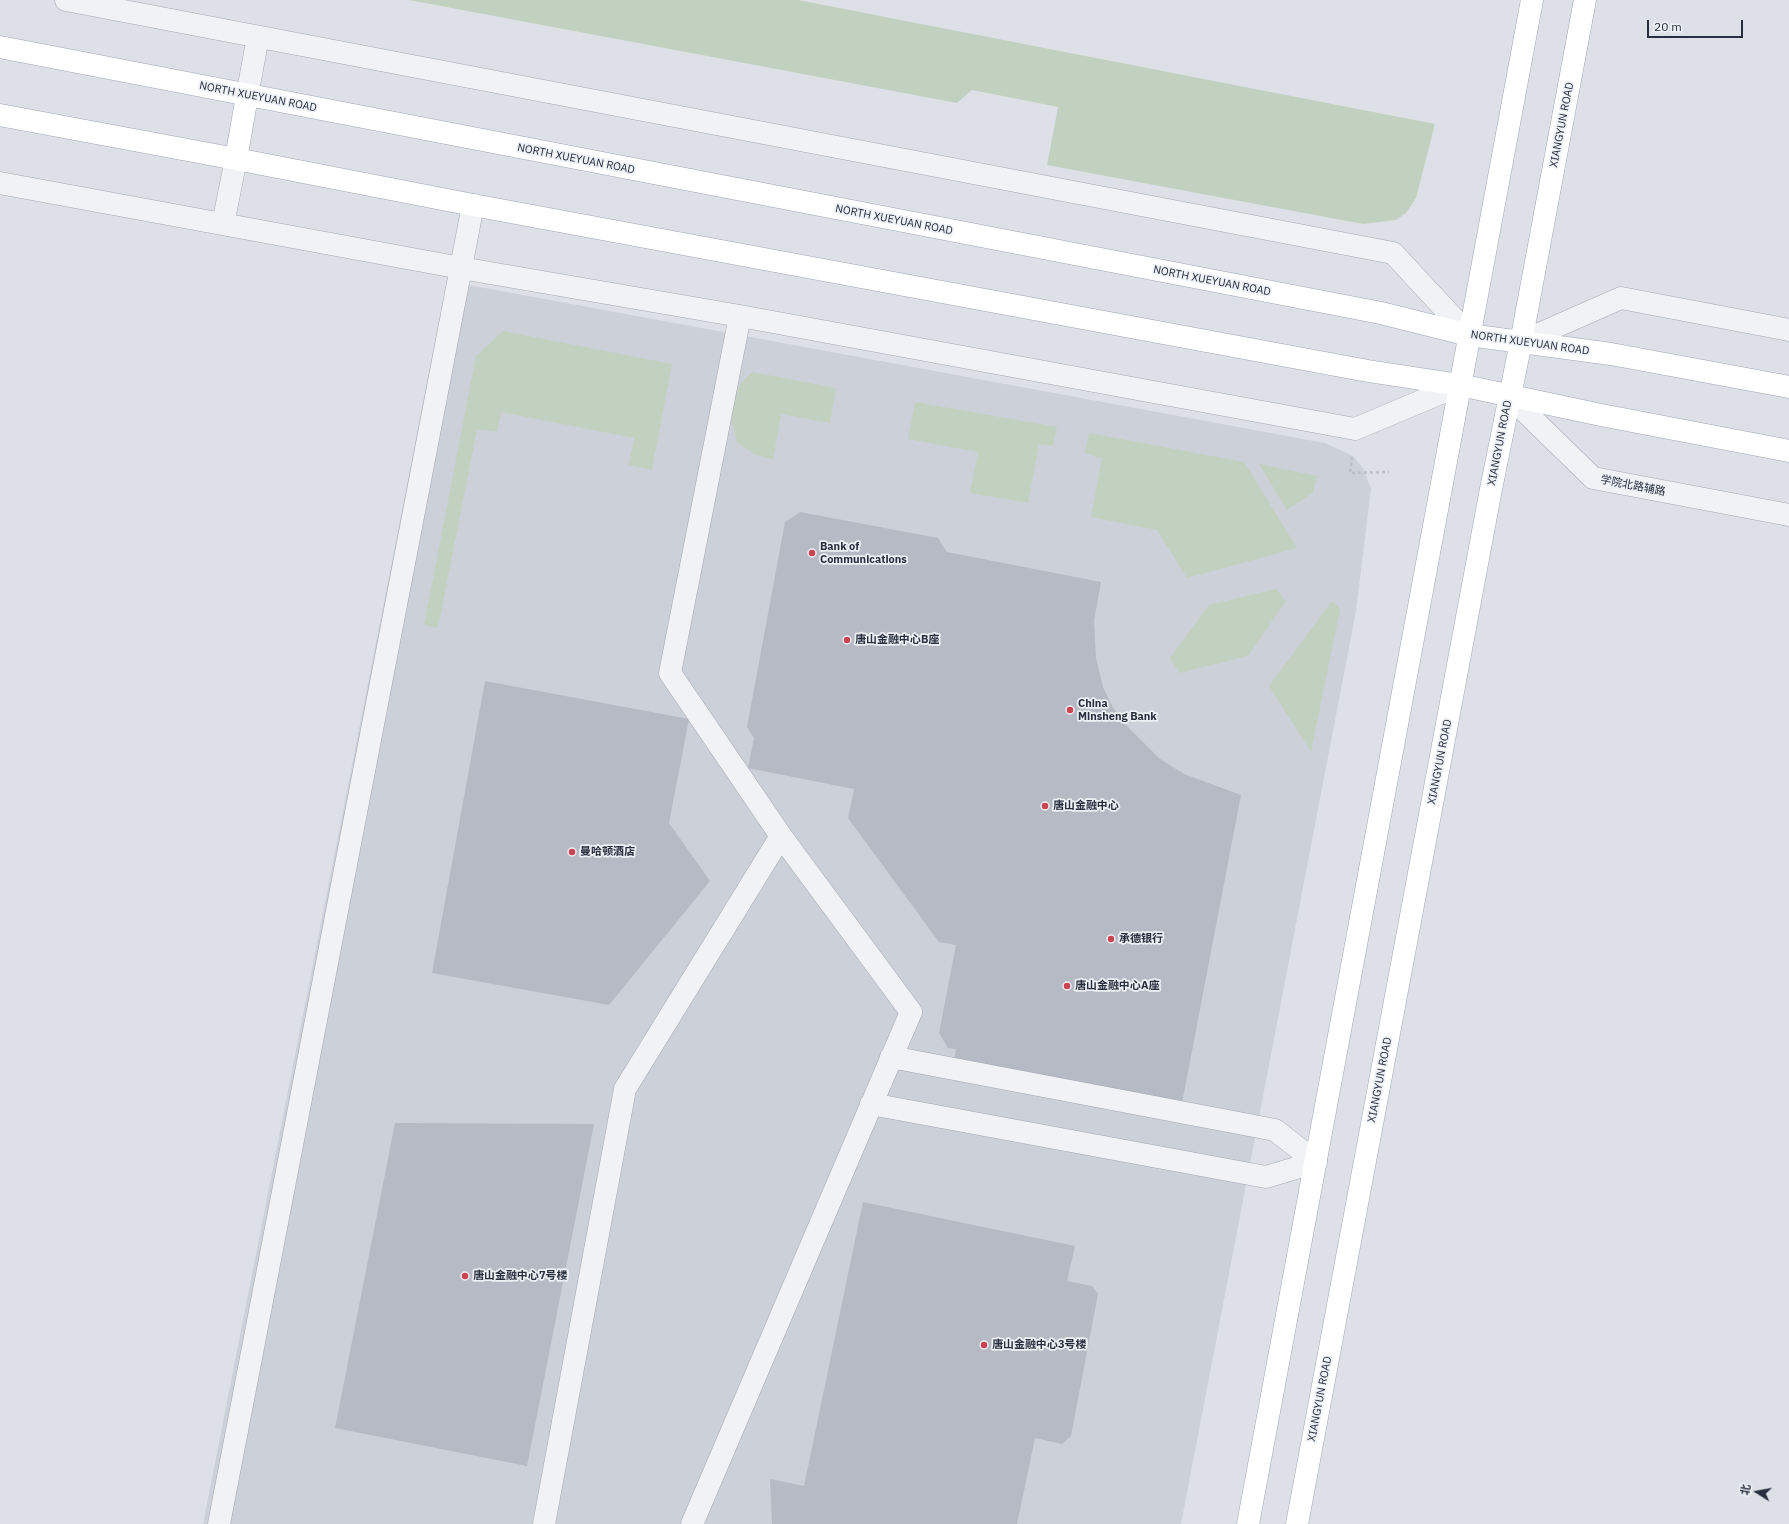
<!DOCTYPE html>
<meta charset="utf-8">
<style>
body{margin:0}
#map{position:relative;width:1789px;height:1524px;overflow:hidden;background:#dde1e7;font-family:"IBM Plex Sans","Noto Sans SC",sans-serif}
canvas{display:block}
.north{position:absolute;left:1737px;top:1472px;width:40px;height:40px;-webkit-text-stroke:3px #edf0f5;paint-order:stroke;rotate:281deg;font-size:11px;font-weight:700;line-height:16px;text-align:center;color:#272e3e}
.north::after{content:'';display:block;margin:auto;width:14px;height:18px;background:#272e3e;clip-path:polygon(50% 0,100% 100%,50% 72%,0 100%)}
.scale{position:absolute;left:1647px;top:20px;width:96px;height:18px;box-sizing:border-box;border:2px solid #272e3e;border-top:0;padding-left:5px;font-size:12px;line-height:14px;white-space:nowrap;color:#272e3e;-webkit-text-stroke:3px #edf0f5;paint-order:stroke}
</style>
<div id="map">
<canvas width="1789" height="1524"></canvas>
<div class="north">北</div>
<div class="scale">20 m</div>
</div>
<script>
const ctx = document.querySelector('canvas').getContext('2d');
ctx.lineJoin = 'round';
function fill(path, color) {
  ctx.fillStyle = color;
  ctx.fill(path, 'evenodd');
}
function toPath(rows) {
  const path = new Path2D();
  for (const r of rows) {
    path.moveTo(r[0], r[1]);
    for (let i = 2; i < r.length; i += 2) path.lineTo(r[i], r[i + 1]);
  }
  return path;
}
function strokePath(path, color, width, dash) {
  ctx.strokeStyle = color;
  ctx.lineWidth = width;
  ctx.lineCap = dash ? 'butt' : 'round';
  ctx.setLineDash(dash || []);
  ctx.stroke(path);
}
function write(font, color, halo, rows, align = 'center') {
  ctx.font = font + ' "IBM Plex Sans","Noto Sans SC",sans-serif';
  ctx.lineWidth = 3.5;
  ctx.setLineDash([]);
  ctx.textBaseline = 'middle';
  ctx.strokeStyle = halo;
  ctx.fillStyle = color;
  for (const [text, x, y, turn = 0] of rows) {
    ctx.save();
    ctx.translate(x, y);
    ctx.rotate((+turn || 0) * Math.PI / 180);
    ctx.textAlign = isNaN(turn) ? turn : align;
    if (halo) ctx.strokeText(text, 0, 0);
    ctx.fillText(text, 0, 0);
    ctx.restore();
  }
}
const built = toPath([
 [447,281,1325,443,1353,456,1363,468,1371,489,1356,611,1181,1524,203,1524]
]);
const green = toPath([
 [409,0,798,0,1435,124,1416,198,1406,213,1396,220,1363,224,1047,165,1058,107,972,90,957,103],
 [503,331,672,364,652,470,629,465,634,438,501,412,497,432,477,429,438,628,424,625,476,356],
 [752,372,836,388,830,423,781,414,773,460,754,454,737,442,732,424,732,404,741,383],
 [915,402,1057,427,1053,446,1039,444,1028,503,970,493,978,452,908,439],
 [1089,433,1244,462,1297,548,1187,578,1157,530,1091,517,1102,458,1085,454],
 [1259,464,1317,476,1313,493,1287,510],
 [1276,589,1286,601,1248,656,1179,673,1170,658,1209,605],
 [1332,601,1340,609,1311,752,1269,686]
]);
const building = toPath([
 [800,512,938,538,947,552,1101,582,1094,621,1096,658,1103,687,1112,706,1124,723,1160,759,1184,774,1241,795,1182,1103,954,1060,956,1049,948,1048,939,1033,956,945,939,942,848,818,854,789,748,768,754,738,747,727,785,522],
 [485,681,689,719,669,823,710,881,609,1005,432,973],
 [395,1123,594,1124,527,1466,335,1428],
 [863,1202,1075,1246,1067,1281,1092,1286,1098,1294,1071,1436,1062,1444,1035,1438,1017,1524,772,1524,770,1479,804,1486]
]);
const path = toPath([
 [1352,457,1350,473,1389,472]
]);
const minor = toPath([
 [66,0,1393,253,1469,335],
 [247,96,258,37],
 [0,183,461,268,740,316,1355,429,1460,385],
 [223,224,236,159],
 [1521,342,1621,298,1789,330],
 [1509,396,1593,478,1789,515],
 [891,1057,1275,1130,1316,1162],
 [871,1104,1266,1177,1316,1162],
 [219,1524,473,205],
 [544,1524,625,1089,781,836],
 [692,1524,911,1012,781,836,670,673,740,316]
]);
const major = toPath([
 [0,47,1381,313,1469,335,1611,354,1789,387],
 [0,115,236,159,473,205,1368,371,1460,385,1601,415,1789,451],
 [236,159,247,96],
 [1248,1524,1532,0],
 [1297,1524,1491,489,1521,342,1585,0]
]);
const markers = [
 [812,553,4,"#cc4351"],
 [847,640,4,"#cc4351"],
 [1070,710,4,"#cc4351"],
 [1045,806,4,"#cc4351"],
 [572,852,4,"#cc4351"],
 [1111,939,4,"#cc4351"],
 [1067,986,4,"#cc4351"],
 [465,1276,4,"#cc4351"],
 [984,1345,4,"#cc4351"]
];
const streetNames = [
 ["NORTH XUEYUAN ROAD",258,97,11],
 ["XIANGYUN ROAD",1562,125,-79],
 ["NORTH XUEYUAN ROAD",576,159,11],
 ["NORTH XUEYUAN ROAD",894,220,11],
 ["NORTH XUEYUAN ROAD",1212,281,11],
 ["NORTH XUEYUAN ROAD",1530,343,8],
 ["XIANGYUN ROAD",1500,443,-79],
 ["学院北路辅路",1633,486,11],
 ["XIANGYUN ROAD",1440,762,-79],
 ["XIANGYUN ROAD",1380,1080,-79],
 ["XIANGYUN ROAD",1320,1399,-79]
];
const poiNames = [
 ["Bank of",820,547],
 ["Communications",820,560],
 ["唐山金融中心B座",855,640],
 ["China",1078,704],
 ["Minsheng Bank",1078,717],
 ["唐山金融中心",1053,806],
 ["曼哈顿酒店",580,852],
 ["承德银行",1119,939],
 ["唐山金融中心A座",1075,986],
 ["唐山金融中心7号楼",473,1276],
 ["唐山金融中心3号楼",992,1345]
];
fill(built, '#ccd0d9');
fill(green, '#c2d1bf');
fill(building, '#b5bac4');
strokePath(minor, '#a3a8b1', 23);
strokePath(major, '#9da5b3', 23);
strokePath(path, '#bcbfc5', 2.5, [3, 3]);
strokePath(minor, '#f0f2f5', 22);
strokePath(major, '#fff', 22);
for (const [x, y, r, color] of markers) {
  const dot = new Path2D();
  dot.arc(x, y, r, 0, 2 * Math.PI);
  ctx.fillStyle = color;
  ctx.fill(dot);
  strokePath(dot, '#edf0f5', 1.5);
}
write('11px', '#272e3e', '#edf0f5', streetNames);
write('bold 11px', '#272e3e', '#edf0f5', poiNames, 'left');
</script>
